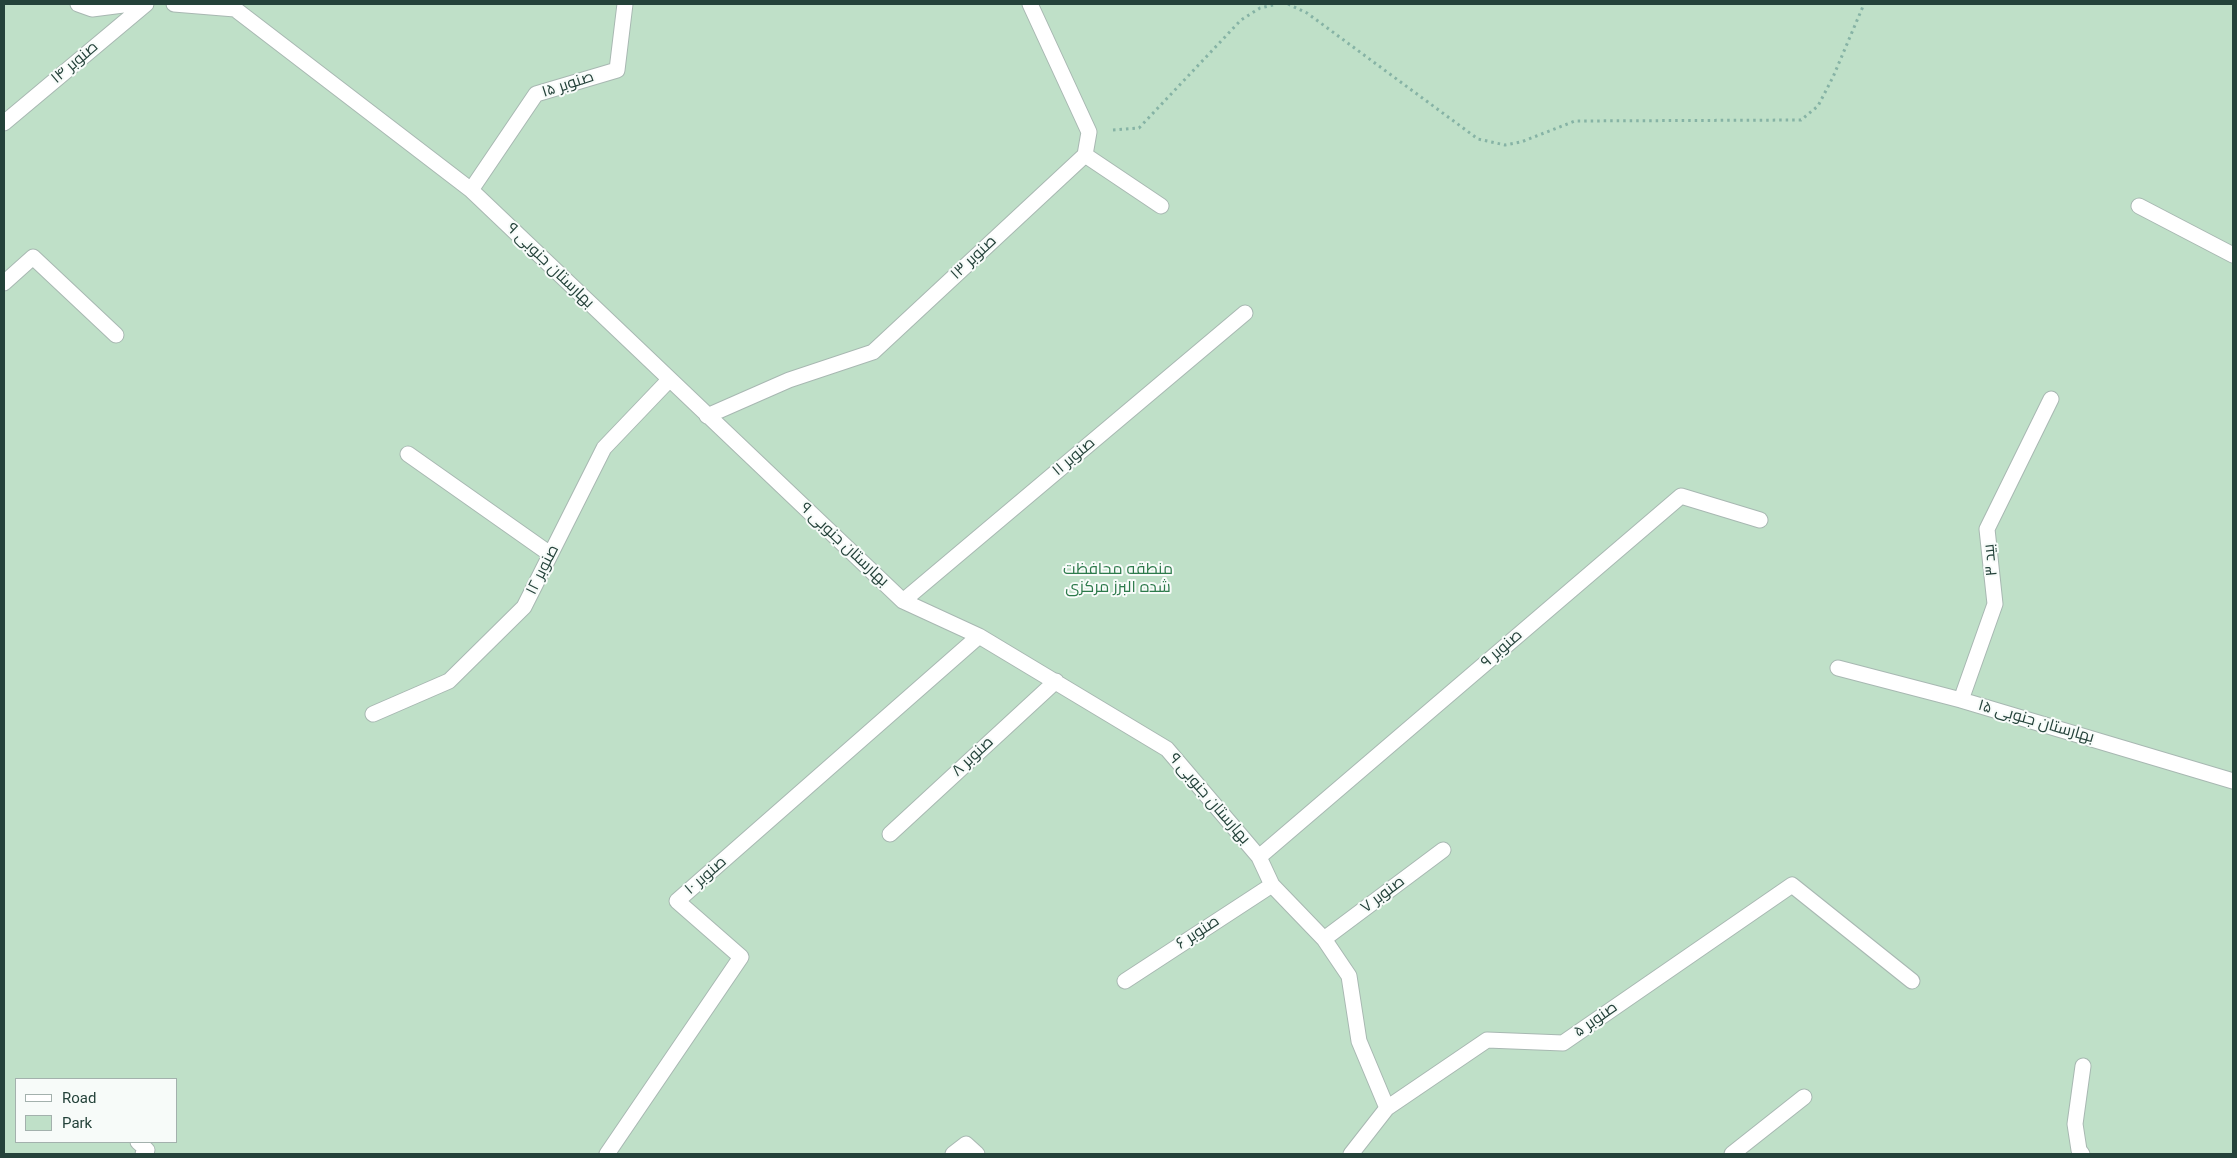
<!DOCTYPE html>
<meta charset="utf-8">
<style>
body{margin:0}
#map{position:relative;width:2237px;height:1158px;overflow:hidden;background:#e6efeb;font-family:Roboto,sans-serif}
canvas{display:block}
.frame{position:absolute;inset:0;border:5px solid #24423a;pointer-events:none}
.legend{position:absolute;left:15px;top:1078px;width:162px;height:65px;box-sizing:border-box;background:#f7fbf9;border:1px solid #a3b1ad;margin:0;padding:6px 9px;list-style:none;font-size:15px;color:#24423a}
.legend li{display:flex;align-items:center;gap:10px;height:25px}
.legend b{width:25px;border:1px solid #a3b1ad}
</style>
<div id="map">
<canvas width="2237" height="1158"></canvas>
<div class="frame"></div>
<ul class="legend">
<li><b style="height:6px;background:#fff"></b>Road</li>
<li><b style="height:14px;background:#bfe0c8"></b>Park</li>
</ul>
</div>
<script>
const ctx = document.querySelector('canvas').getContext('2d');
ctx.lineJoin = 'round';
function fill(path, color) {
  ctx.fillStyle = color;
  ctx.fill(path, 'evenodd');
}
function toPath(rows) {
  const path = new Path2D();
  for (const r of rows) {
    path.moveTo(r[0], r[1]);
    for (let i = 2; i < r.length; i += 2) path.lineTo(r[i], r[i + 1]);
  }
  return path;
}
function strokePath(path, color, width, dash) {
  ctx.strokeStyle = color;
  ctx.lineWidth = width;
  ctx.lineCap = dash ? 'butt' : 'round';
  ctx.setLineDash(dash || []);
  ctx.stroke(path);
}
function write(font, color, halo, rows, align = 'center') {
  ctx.font = font + ' Roboto,Cairo,sans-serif';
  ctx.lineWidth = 4;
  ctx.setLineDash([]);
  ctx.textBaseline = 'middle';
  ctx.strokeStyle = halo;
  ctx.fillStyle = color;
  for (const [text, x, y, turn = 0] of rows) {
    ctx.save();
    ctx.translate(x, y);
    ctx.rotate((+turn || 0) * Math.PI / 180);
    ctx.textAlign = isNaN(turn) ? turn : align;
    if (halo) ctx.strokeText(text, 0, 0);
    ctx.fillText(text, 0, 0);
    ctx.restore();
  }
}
const green = toPath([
 [4,4,2233,4,2233,1154,4,1154],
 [16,1079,176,1079,176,1142,16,1142]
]);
const path = toPath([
 [1288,4,1307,13,1478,139,1505,145,1521,142,1575,121,1801,120,1818,106,1833,77,1864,4],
 [1113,130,1139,128,1241,20,1260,8,1277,4]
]);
const minor = toPath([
 [78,4,92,9,131,4],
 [174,4,235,9,471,190,903,601,979,636,1167,749,1259,857,1272,885,1324,939,1349,976,1359,1041,1387,1108,1351,1154],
 [4,123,146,4],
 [1085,155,1161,206],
 [471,190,536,94,617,70,625,4],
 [2139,206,2233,255],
 [4,283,33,257,116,335],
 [707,416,789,380,873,352,1085,155,1089,132,1030,4],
 [408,454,550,554],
 [903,601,1245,313],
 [1838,668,1961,700,2233,781],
 [1961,700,1995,604,1987,529,2051,399],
 [373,714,449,681,524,607,604,448,669,380],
 [890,834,1056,681],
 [1259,857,1681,496,1760,520],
 [1324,939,1443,850],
 [1125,981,1272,885],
 [1387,1108,1487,1040,1563,1043,1792,885,1912,981],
 [138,1142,147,1150,143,1154],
 [607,1154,741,957,677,901,979,636],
 [953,1154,966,1144,977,1154],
 [1732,1154,1804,1097],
 [2082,1154,2079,1150,2075,1124,2083,1066]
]);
const streetNames = [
 ["صنوبر ۱۴",75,63,-40],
 ["صنوبر ۱۵",568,85,-18],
 ["صنوبر ۱۳",974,258,-43],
 ["بهارستان جنوبی ۹",550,266,44],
 ["صنوبر ۱۱",1074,457,-40],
 ["بهارستان جنوبی ۹",844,545,43],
 ["بید ۳",1991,560,-96],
 ["صنوبر ۱۲",543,570,-63],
 ["صنوبر ۹",1502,649,-41],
 ["بهارستان جنوبی ۱۵",2036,722,16],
 ["صنوبر ۸",973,757,-43],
 ["بهارستان جنوبی ۹",1209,799,49],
 ["صنوبر ۱۰",706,876,-41],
 ["صنوبر ۷",1383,895,-37],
 ["صنوبر ۶",1198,933,-33],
 ["صنوبر ۵",1596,1020,-35]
];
const parkNames = [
 ["منطقه محافظت",1118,570],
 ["شده البرز مرکزی",1118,588]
];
fill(green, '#bfe0c8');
strokePath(minor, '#a8b8b2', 17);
strokePath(path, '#86b3a5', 3, [2.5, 4]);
strokePath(minor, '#fff', 15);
write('16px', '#24423a', '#f7fbf9', streetNames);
write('16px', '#2d7a4b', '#f7fbf9', parkNames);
</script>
